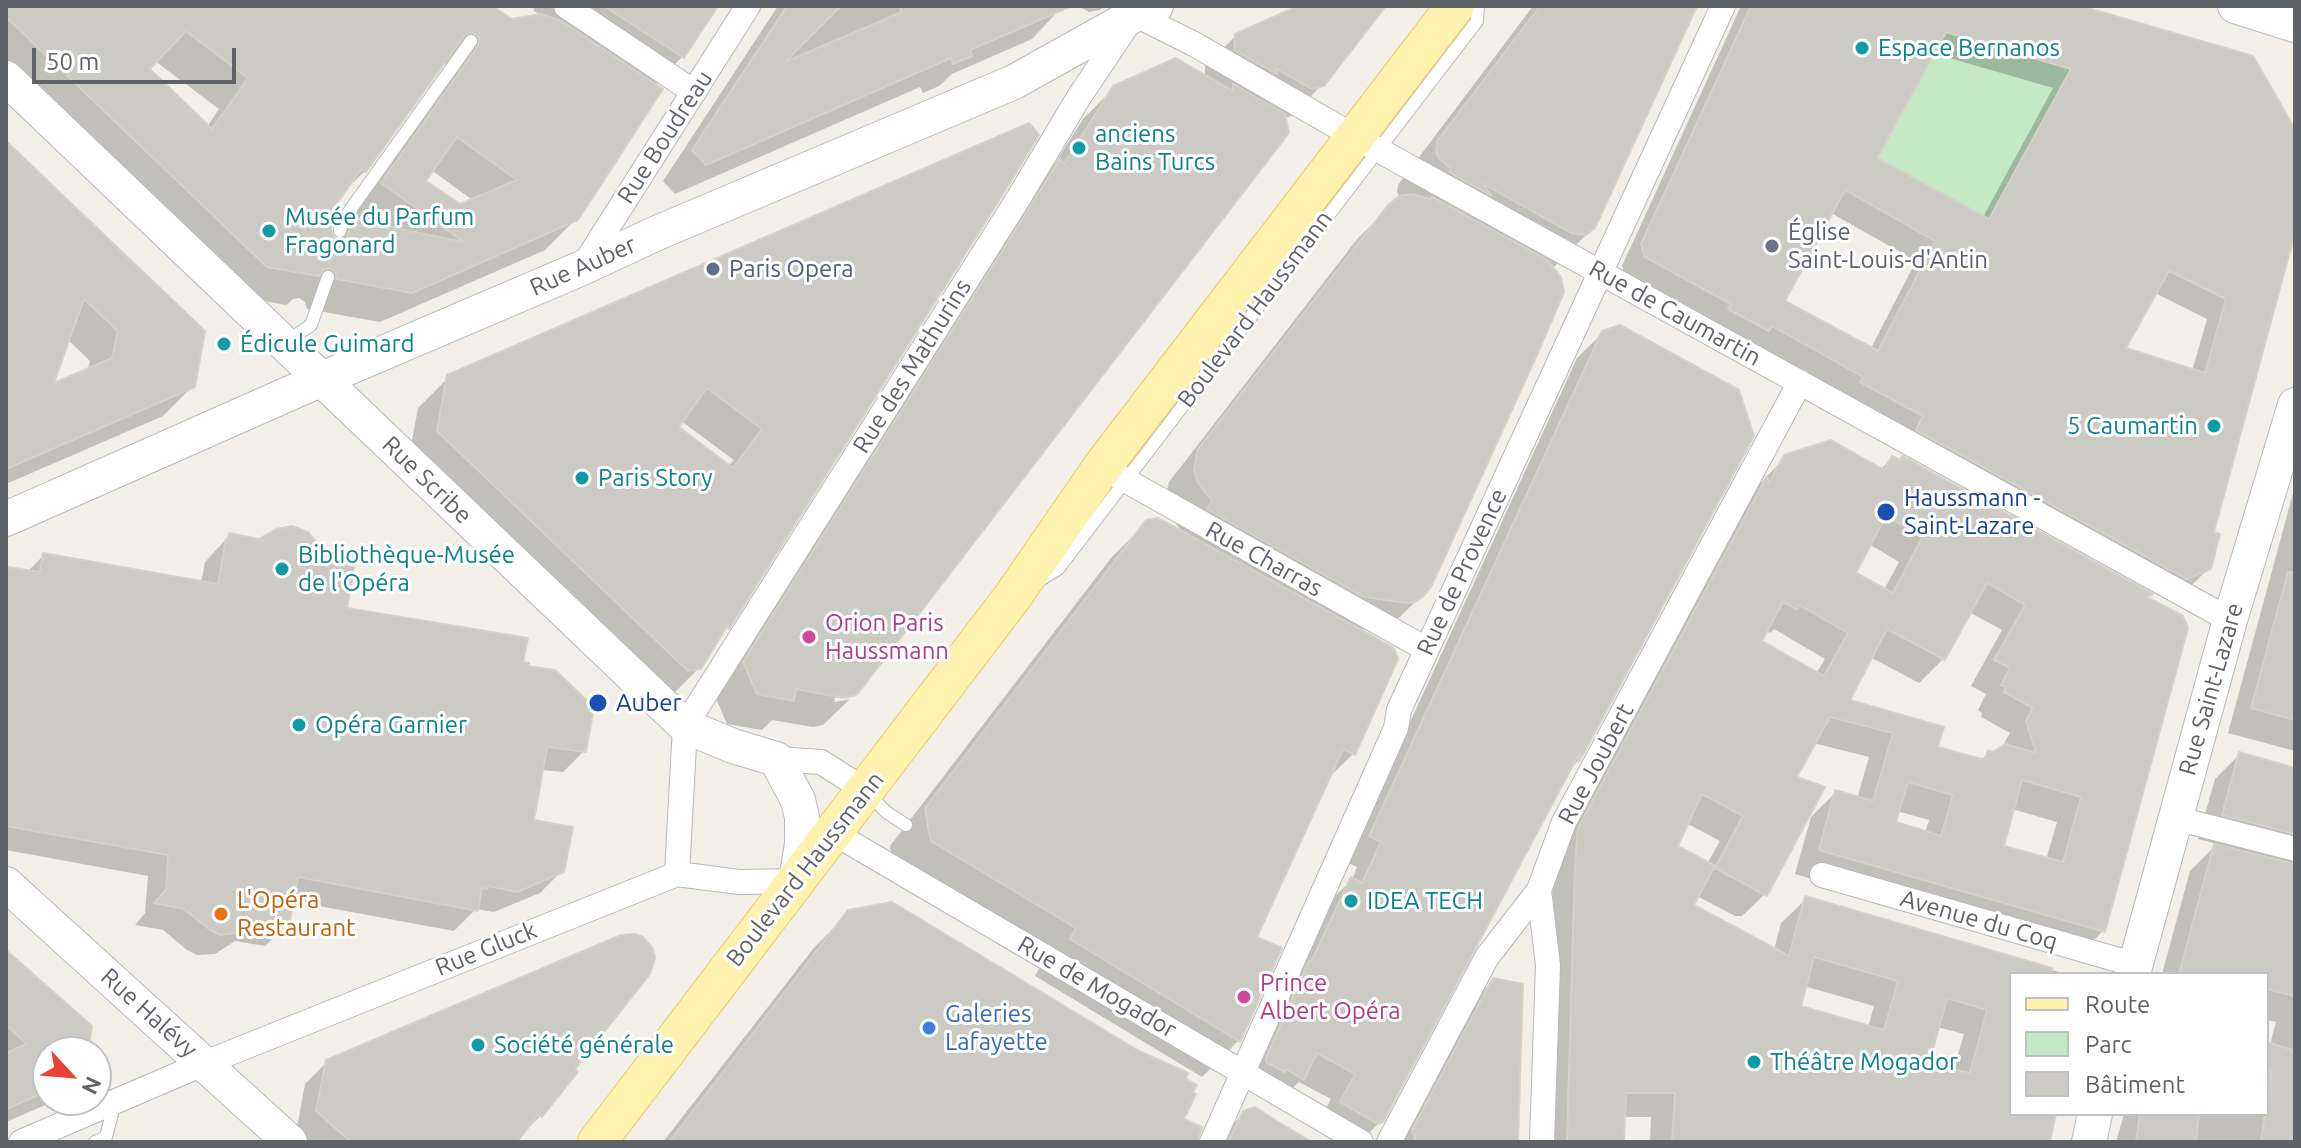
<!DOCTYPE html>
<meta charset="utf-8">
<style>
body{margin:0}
#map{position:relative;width:2301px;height:1148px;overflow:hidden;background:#f1efe8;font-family:Ubuntu,sans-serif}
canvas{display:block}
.frame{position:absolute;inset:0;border:8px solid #5f6368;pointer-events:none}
.legend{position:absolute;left:2009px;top:972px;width:260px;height:144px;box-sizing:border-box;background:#fff;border:2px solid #bfc1c3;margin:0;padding:10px 14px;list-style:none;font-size:24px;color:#5f6368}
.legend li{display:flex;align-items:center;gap:16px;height:40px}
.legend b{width:40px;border:2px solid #bfc1c3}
.north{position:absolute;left:32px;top:1036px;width:80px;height:80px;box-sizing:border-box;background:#fff;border:2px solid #bfc1c3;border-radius:50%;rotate:116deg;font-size:22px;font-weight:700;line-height:32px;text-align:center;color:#5f6368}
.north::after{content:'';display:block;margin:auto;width:28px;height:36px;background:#ea4335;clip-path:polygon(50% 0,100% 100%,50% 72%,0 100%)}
.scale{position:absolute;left:32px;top:48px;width:204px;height:36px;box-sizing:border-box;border:4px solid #5f6368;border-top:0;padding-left:10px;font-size:24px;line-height:28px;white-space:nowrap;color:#5f6368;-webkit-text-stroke:6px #fff;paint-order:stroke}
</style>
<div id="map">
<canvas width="2301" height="1148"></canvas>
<div class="frame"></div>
<ul class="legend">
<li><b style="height:10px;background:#fff2af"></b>Route</li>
<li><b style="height:22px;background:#c5e8c5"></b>Parc</li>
<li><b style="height:22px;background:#cccac5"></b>Bâtiment</li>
</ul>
<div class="north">N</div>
<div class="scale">50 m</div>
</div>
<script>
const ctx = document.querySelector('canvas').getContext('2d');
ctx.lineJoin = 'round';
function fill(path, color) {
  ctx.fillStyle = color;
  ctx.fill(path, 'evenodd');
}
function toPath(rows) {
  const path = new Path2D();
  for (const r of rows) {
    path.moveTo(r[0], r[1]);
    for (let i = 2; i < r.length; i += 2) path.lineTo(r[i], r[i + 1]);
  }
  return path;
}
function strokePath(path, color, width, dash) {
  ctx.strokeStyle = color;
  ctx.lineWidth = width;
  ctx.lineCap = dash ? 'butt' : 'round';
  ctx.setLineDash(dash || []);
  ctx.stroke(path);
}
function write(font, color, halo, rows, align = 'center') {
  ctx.font = font + ' Ubuntu,sans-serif';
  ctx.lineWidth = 6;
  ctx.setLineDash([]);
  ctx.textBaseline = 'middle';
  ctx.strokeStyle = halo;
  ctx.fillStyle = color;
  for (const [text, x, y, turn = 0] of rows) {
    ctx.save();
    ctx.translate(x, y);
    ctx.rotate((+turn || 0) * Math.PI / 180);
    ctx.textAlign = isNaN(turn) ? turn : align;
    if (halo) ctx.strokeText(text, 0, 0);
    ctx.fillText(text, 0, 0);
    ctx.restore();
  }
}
const green = toPath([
 [1946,32,2071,69,1989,219,1877,158]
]);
const shadow = toPath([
 [6,6,489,6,512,21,542,16,534,11,533,6,716,6,682,57,654,86,576,219,545,250,380,322,307,309,305,302,299,298,293,299,286,305,236,296,6,76],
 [155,61,219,109,207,127,147,70],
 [442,63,447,64,450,73,352,214,368,225,355,222,336,240,333,239,325,217,340,195,365,171],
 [431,170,474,201,460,207,423,182],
 [778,6,1063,6,1032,39,952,74,939,86,923,93,920,87,675,194,663,181],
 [1078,6,1104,6,1100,10,1089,12],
 [1303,6,1383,6,1322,85,1291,116,1284,118,858,691,850,698,850,695,834,698,835,702,850,699,823,725,813,727,772,720,762,730,727,724,714,694,1030,192,1050,171,1083,119,1114,88,1205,77,1205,66,1236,36],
 [1533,6,1694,6,1590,231,1552,269,1421,596,1390,627,1382,631,1355,629,1353,754,1326,780,1254,938,1238,1041,1202,1077,1035,976,1041,965,895,877,890,846,1111,558,1147,522,1182,532,1168,513,1165,501,1169,482,1358,238,1400,198,1397,192,1398,185],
 [1741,6,2073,6,2291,125,2295,123,2295,225,2212,533,2209,568,2188,589,1625,276,1622,266],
 [1932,53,2053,88,1983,217,1875,159],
 [1831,213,1916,261,1870,350,1783,302],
 [2155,293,2207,319,2192,371,2123,349],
 [6,144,193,386,163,416,6,484],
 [68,340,90,361,87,371,51,387],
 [1004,190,727,628,720,635,699,668,668,699,408,462,418,408,449,377],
 [681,421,734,460,728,466,676,427],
 [1603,333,1752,436,1578,761,1568,771,1381,1121,1360,1142,1316,1127,1331,1099,1299,1082,1277,1103,1242,1087,1326,904,1352,880,1357,867,1346,862,1577,358],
 [1786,456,1880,470,1892,458,2149,595,2146,598,2103,931,2078,956,1795,874,1811,817,1836,792,1857,799,1869,757,1813,743,1794,778,1768,891,1742,916,1735,916,1697,896,1692,906,1774,950,1781,923,1806,899,2066,974,2011,974,2011,1114,2054,1114,2047,1142,1650,1142,1651,1117,1623,1117,1622,1142,1543,1142,1554,855,1742,503],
 [1869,544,1899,562,1884,590,1853,574],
 [1969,612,2002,630,1971,686,1986,694,1978,710,1982,713,1981,717,2010,733,2002,747,1994,754,1989,752,1980,761,1935,749,1847,701,1870,657,1919,683,1943,659],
 [1774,629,1825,659,1816,674,1759,642,1766,630,1770,633],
 [2012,809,2057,822,2046,860,2001,847],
 [1897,811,1929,820,1925,833,1894,824],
 [1686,823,1720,841,1707,864,1675,846],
 [1804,986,1874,1006,1868,1027,1798,1007],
 [1937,1027,1964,1034,1953,1071,1927,1065],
 [2295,486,2295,751,2228,733],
 [229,536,345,609,521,664,584,751,563,772,541,770,532,822,562,871,540,893,494,912,476,909,454,931,292,901,287,925,265,946,235,941,215,954,197,955,187,950,163,930,135,925,145,913,148,876,6,850,6,572,27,572,44,555,201,583,205,562],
 [2240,754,2295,769,2295,1142,2116,1142,2124,1114,2267,1114,2267,1045,2270,1045,2276,1022,2267,1020,2267,974,2162,974,2190,871,2217,844,2198,839,2215,779],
 [849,912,1181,1120,1196,1142,663,1142,813,949],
 [6,952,86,1052,48,1052,48,1100,57,1100,6,1122],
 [1494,980,1516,1142,1394,1142,1464,1010],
 [327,1062,572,1070,541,1115,515,1142,306,1142,296,1133,305,1084],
 [1244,1113,1308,1142,1215,1142]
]);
const building = toPath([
 [6,6,492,6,512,19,541,14,561,21,663,89,578,220,412,293,337,279,335,272,330,268,323,270,319,276,267,267,6,17,6,6],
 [186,31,248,78,212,129,150,69,186,31],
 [471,32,479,37,478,46,381,183,464,242,354,220,346,238,342,240,334,238,331,229,335,216,329,215,361,169,366,172,464,36,471,32],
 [457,137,517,180,460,204,426,181,457,137],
 [604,6,718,6,684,58,604,6],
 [787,6,841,6,785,62,902,12,899,6,1072,6,970,50,972,56,953,64,951,58,706,165,692,150,787,6],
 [1298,6,1386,6,1324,86,1312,89,1275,68,1277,74,1234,50,1235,34,1298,6],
 [1540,6,1697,6,1595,228,1586,235,1571,233,1482,183,1492,196,1449,172,1451,169,1439,158,1436,152,1438,140,1540,6],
 [1751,6,2081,6,2253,56,2295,129,2295,233,2214,532,2220,534,2211,569,2187,579,1916,430,1923,416,1860,382,1863,377,1772,326,1769,331,1728,309,1731,304,1645,257,1641,244,1751,6],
 [1946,32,2071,69,1989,219,1877,158,1946,32],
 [1845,190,1935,241,1878,351,1785,301,1845,190],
 [2169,271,2226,299,2205,373,2126,348,2169,271],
 [1176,58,1233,91,1233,84,1285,114,1289,133,859,692,856,695,844,698,796,689,794,701,757,694,743,662,1060,159,1064,164,1113,86,1176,58],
 [1029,123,1039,135,1005,191,729,629,727,626,701,669,688,671,437,431,447,375,1029,123],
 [707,388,762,429,733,468,679,427,707,388],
 [6,141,205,331,195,387,6,469,6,141],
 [84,299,118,331,112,358,54,383,84,299],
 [1412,194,1430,199,1432,197,1547,260,1561,277,1564,292,1537,355,1431,587,1423,597,1414,602,1407,603,1364,597,1207,509,1212,501,1198,483,1194,470,1198,449,1388,205,1399,196,1412,194],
 [1620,325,1739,390,1754,436,1579,762,1580,752,1383,1122,1378,1124,1340,1102,1355,1074,1317,1053,1304,1080,1286,1069,1285,1072,1266,1062,1266,1058,1309,961,1311,962,1351,877,1362,883,1381,842,1369,836,1602,331,1620,325],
 [1831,440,1884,470,1892,456,1900,460,1902,456,2153,594,2147,597,2183,616,2188,628,2105,932,1819,850,1835,790,1873,801,1893,733,1830,717,1797,777,1825,787,1767,896,1715,868,1743,816,1702,794,1678,846,1715,866,1694,905,1789,956,1805,896,2052,968,2052,974,2011,974,2011,1114,2056,1114,2050,1142,1672,1142,1675,1093,1626,1093,1624,1142,1567,1142,1575,864,1578,828,1767,476,1769,483,1784,455,1831,440],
 [1886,516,1923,536,1893,593,1856,573,1886,516],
 [1987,583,2025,605,1994,660,2010,668,2001,685,2006,687,2004,692,2033,708,2026,721,2036,753,2005,744,1993,752,1988,750,1985,760,1938,747,1944,727,1850,700,1887,629,1945,660,1987,583],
 [1783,602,1797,609,1799,605,1848,633,1824,676,1762,641,1783,602],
 [2022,780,2081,797,2063,862,2004,846,2022,780],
 [1908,782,1953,795,1941,836,1896,822,1908,782],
 [1814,957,1898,981,1884,1030,1801,1006,1814,957],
 [1947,998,1987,1010,1970,1073,1929,1064,1947,998],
 [1158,518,1394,648,1398,659,1355,755,1343,749,1257,937,1282,948,1240,1042,1070,939,1076,928,931,841,928,826,925,808,1146,520,1158,518],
 [292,526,308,532,323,550,354,556,353,561,355,562,347,608,528,638,523,662,529,663,528,666,555,670,594,707,586,752,547,747,534,820,573,827,564,872,517,892,488,886,487,889,482,887,478,911,298,877,289,926,257,921,255,924,238,933,220,935,209,929,184,909,154,903,166,890,168,855,6,826,6,568,9,567,40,572,43,553,218,584,226,539,228,539,229,533,259,539,276,529,292,526],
 [2288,572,2295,573,2295,720,2251,708,2288,572],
 [2239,752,2295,768,2295,834,2222,815,2239,752],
 [2214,844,2295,864,2295,996,2267,989,2267,974,2179,974,2214,844],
 [892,902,1139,1051,1188,1073,1186,1079,1197,1085,1193,1092,1196,1094,1184,1119,1202,1127,1197,1142,669,1142,848,910,892,902],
 [635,934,643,937,653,949,655,958,650,974,575,1069,578,1072,542,1117,539,1114,517,1142,351,1142,316,1111,326,1060,621,935,635,934],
 [6,950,92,1026,88,1052,48,1052,48,1091,6,1109,6,1053,27,1044,6,1025,6,950],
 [1493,978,1523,984,1518,1142,1416,1142,1412,1130,1493,978],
 [2267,1042,2295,1051,2295,1142,2261,1142,2265,1114,2267,1114,2271,1071,2267,1070,2267,1042],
 [1255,1107,1280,1123,1312,1142,1228,1142,1243,1111,1255,1107],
 [2140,1114,2199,1114,2196,1142,2136,1142,2140,1114]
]);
const lane = toPath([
 [340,231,343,220,471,41],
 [286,342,311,325,328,277],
 [1040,580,1058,569,1477,21,1478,6],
 [869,794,886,812,906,825],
 [95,1142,106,1137,115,1102]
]);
const street = toPath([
 [566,6,694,92],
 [1128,11,1194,44,1355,137,2230,620],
 [582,268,748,6],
 [1102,467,1426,649],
 [776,759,821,762,865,790],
 [2175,818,2295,849],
 [832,832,1361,1142],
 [677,874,685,726,1018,199,1079,97,1130,21],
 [1822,875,2136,965],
 [1539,890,1548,965,1542,1142],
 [21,1142,205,1063,677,874,739,882,796,881],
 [1212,1142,1396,728,1399,710,1723,6],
 [1389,1142,1487,957,1539,890,1564,822,1800,382]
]);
const secondary = toPath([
 [2235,6,2295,25],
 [6,78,685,726,733,746,776,759,798,800,802,817,802,844,796,881],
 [6,519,322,379,582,268,657,233,1014,82,1134,15,1156,6],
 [6,884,290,1142],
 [2133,974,2230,620,2295,405],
 [2089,1142,2095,1114]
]);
const primary = toPath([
 [597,1142,1013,596,1102,467,1455,6]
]);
const markers = [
 [1862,48,8,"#0f9aa8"],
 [1079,148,8,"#0f9aa8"],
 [269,231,8,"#0f9aa8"],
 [1772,246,8,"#6b7280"],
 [713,269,8,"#5c6f8a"],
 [224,344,8,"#0f9aa8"],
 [2214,426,8,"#0f9aa8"],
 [582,478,8,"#0f9aa8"],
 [1886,512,10,"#1a4fb4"],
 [282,569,8,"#0f9aa8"],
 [809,637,8,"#d1479c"],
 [598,703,10,"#1a4fb4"],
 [299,725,8,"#0f9aa8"],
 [1351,901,8,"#0f9aa8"],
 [221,914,8,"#e8710a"],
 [1244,997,8,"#d1479c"],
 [929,1028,8,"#3f7fe0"],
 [478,1045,8,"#0f9aa8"],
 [1754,1062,8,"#0f9aa8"]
];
const cultureNames = [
 ["Espace Bernanos",1878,48],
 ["anciens",1095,134],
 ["Bains Turcs",1095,162],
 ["Musée du Parfum",285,217],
 ["Fragonard",285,245],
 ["Édicule Guimard",240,344],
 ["5 Caumartin",2198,426,"right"],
 ["Paris Story",598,478],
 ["Bibliothèque-Musée",298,555],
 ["de l'Opéra",298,583],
 ["Opéra Garnier",315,725],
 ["IDEA TECH",1367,901],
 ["Société générale",494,1045],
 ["Théâtre Mogador",1770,1062]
];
const streetNames = [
 ["Rue Boudreau",665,137,-57],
 ["Rue Auber",583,266,-24],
 ["Boulevard Haussmann",1255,309,-53],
 ["Rue de Caumartin",1675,313,29],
 ["Rue des Mathurins",912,366,-58],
 ["Rue Scribe",427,480,44],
 ["Rue Charras",1264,559,29],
 ["Rue de Provence",1462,572,-65],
 ["Rue Saint-Lazare",2211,689,-74],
 ["Rue Joubert",1596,764,-62],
 ["Boulevard Haussmann",805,869,-52],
 ["Avenue du Coq",1979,920,16],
 ["Rue Gluck",486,949,-22],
 ["Rue de Mogador",1097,987,30],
 ["Rue Halévy",149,1013,42]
];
const worshipNames = [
 ["Église",1788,232],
 ["Saint-Louis-d'Antin",1788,260]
];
const serviceNames = [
 ["Paris Opera",729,269]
];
const transitNames = [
 ["Haussmann -",1904,498],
 ["Saint-Lazare",1904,526],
 ["Auber",616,703]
];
const hotelNames = [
 ["Orion Paris",825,623],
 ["Haussmann",825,651],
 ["Prince",1260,983],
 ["Albert Opéra",1260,1011]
];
const foodNames = [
 ["L'Opéra",237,900],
 ["Restaurant",237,928]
];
const shopNames = [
 ["Galeries",945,1014],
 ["Lafayette",945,1042]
];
fill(green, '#c5e8c5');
fill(shadow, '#0003');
fill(building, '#cccac5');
strokePath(building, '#d6d1c6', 2);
strokePath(lane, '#b5b8bc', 14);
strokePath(street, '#b5b8bc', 26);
strokePath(secondary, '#b6babf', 36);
strokePath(primary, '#f2c960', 40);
strokePath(lane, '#fff', 12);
strokePath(street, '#fff', 24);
strokePath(secondary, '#fff', 34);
strokePath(primary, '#fff2af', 38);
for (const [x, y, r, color] of markers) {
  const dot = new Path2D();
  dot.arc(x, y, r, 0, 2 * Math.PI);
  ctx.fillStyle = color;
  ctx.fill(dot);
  strokePath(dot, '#fff', 3);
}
write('24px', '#0d838f', '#fff', cultureNames, 'left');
write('24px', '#5f6368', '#fff', streetNames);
write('24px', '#5b616d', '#fff', worshipNames, 'left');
write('24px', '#4e5e75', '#fff', serviceNames, 'left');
write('24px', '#164399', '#fff', transitNames, 'left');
write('24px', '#b23c85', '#fff', hotelNames, 'left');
write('24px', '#c56008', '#fff', foodNames, 'left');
write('24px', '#366cbe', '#fff', shopNames, 'left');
</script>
